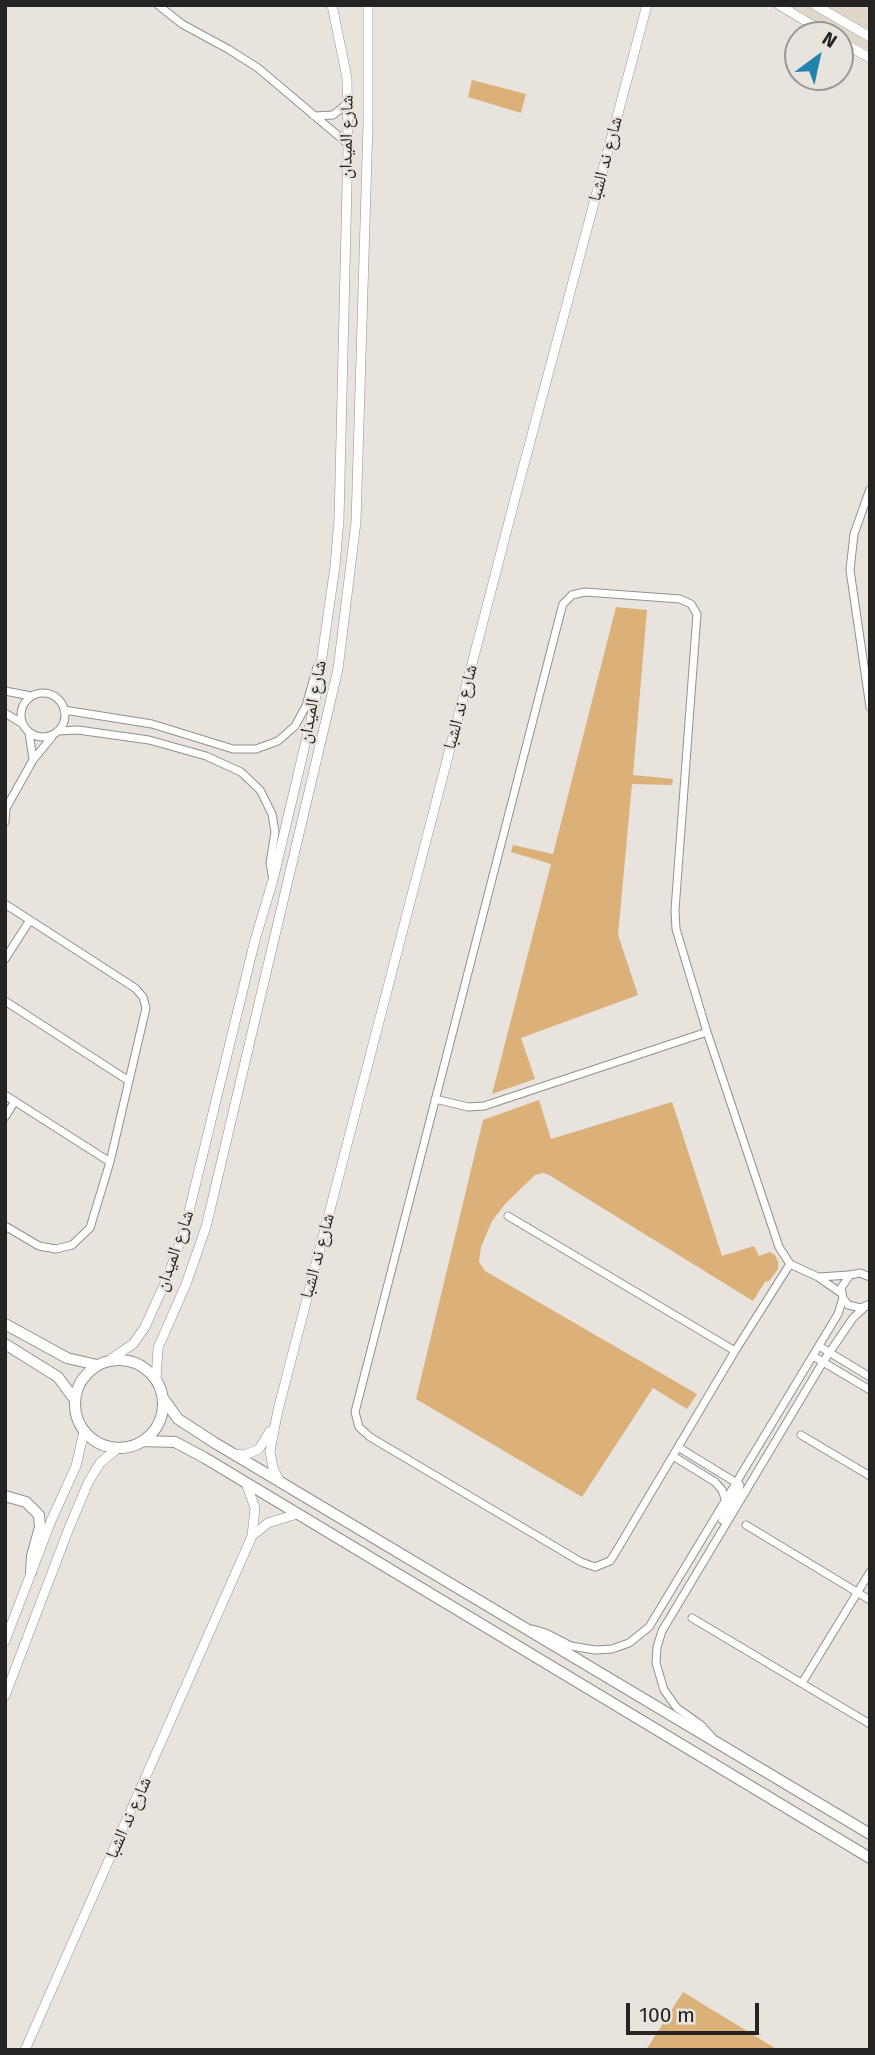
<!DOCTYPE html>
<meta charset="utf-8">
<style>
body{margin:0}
#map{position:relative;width:875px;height:2055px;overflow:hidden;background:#e8e3dd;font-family:"Fira Sans",sans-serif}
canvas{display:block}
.frame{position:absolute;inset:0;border:7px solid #262422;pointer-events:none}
.north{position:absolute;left:784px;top:21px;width:70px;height:70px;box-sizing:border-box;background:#e8e3dd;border:2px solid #9a9792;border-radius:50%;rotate:33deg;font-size:19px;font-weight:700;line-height:28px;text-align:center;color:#262422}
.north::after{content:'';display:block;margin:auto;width:24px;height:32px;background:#2083ae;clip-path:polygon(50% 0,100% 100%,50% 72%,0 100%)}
.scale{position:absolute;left:626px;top:2003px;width:133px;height:32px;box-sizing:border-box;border:4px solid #262422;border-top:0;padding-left:9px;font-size:21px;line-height:24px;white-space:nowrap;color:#262422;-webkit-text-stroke:5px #e8e3dd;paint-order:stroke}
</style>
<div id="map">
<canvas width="875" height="2055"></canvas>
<div class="frame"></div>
<div class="north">N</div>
<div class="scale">100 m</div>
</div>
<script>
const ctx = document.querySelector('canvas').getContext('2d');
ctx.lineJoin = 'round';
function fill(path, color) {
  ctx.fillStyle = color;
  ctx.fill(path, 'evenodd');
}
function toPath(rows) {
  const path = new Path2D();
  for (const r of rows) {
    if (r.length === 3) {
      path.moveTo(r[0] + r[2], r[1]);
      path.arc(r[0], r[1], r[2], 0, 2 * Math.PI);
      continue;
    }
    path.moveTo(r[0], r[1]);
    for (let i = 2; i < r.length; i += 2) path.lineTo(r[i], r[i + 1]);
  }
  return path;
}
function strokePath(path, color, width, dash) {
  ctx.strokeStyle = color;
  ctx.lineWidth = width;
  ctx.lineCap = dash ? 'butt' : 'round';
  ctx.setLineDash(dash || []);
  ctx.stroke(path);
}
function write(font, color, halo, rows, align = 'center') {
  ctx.font = font + ' "Fira Sans","Noto Naskh Arabic",sans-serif';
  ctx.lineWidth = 5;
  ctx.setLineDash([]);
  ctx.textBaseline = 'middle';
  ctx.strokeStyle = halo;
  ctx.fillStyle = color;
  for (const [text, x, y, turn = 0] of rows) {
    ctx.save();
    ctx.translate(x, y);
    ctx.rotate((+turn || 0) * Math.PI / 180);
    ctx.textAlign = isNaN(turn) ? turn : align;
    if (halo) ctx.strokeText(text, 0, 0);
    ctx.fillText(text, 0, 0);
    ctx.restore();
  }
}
const built = toPath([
 [791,5,870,5,870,51,841,36]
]);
const green = toPath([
 [472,80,526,94,521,113,468,97],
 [616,607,647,610,633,775,673,779,672,785,632,784,618,935,638,995,521,1038,535,1079,492,1094,551,864,511,852,513,845,553,854],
 [539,1100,551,1139,672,1102,722,1256,754,1246,759,1256,770,1252,775,1255,778,1262,778,1269,769,1281,765,1282,753,1301,549,1175,543,1173,535,1175,505,1204,492,1221,481,1247,479,1262,485,1271,697,1394,687,1409,653,1388,582,1497,416,1399,483,1120],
 [683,1992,778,2050,646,2050]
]);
const minor = toPath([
 [158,5,182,24,228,49,258,68,348,144],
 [314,116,333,115,348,103],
 [870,489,854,534,850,570,870,707],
 [585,592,680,599,691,604,697,614,675,910,676,929,707,1032,779,1247,790,1264,735,1351,614,1555,610,1561,595,1567,581,1562,370,1437,359,1427,355,1412,561,611,563,604,572,595,585,592],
 [5,691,31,696],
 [43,715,22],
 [64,710,152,724,233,749,256,749,278,741,295,726,306,706,317,667],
 [5,713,23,724],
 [58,731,78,730,149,740,206,756,241,772,260,790,272,814,275,832,270,863,273,880],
 [29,733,33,759],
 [5,810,33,760,52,737],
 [5,822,6,808],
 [5,904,135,988,143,997,146,1008,110,1162,90,1228,72,1245,56,1249,39,1246,5,1226],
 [5,959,30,920],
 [5,1001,129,1081],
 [5,1095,110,1162],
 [435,1099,468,1107,484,1106,707,1032],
 [5,1117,15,1101],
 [508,1216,735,1351],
 [790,1264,818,1277,841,1293],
 [819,1277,849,1275],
 [870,1277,860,1273,850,1275,841,1288,843,1298,848,1305,861,1308,870,1304],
 [819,1346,870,1377],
 [813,1356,870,1390],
 [801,1435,870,1476],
 [678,1447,740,1485,739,1490,722,1520],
 [673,1456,715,1482,722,1490,726,1501],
 [746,1525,870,1600],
 [692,1618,870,1724],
 [532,1629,546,1633,571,1646,595,1650,612,1649,629,1643,649,1627,838,1314,843,1298],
 [802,1683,870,1572],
 [712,1737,701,1725,677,1708,664,1690,656,1663,657,1647,662,1631,823,1362,853,1318,865,1307]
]);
const tertiary = toPath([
 [779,5,829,35],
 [815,5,870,37],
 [840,41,870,58],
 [108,1361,133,1344,145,1327,168,1276,184,1232,255,940,273,880,314,707,322,657,335,566,339,520,348,144,347,78,332,5],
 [156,1379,158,1348,186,1284,206,1227,338,669,356,522,368,124,368,5],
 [235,1454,245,1455,259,1449,270,1431],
 [280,1482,273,1468,270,1451,278,1410,519,483,647,5],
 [253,1535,268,1523,297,1514],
 [5,1641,51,1521,76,1466,84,1432],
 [5,1696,69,1528,88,1483,100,1463,118,1448],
 [25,2050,252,1536,255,1508,246,1483]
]);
const secondary = toPath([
 [5,1324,67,1358,97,1365],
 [5,1344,58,1377,75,1400],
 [119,1404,44],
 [163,1398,178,1419,215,1443,870,1834],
 [143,1441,175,1442,205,1458,870,1858],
 [5,1496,26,1502,39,1515,40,1527,32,1556,31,1572]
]);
const streetNames = [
 ["شارع الميدان",347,137,-89],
 ["شارع ند الشبا",606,159,-75],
 ["شارع الميدان",313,702,-79],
 ["شارع ند الشبا",461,707,-75],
 ["شارع الميدان",175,1251,-71],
 ["شارع ند الشبا",318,1256,-75],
 ["شارع ند الشبا",129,1818,-66]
];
fill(built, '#e0d6ca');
fill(green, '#dcb079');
strokePath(minor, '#94908b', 9);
strokePath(tertiary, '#94908b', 10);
strokePath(secondary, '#94908b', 12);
strokePath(minor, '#fff', 7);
strokePath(tertiary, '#fff', 9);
strokePath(secondary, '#fff', 10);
write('18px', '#262422', '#e8e3dd', streetNames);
</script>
